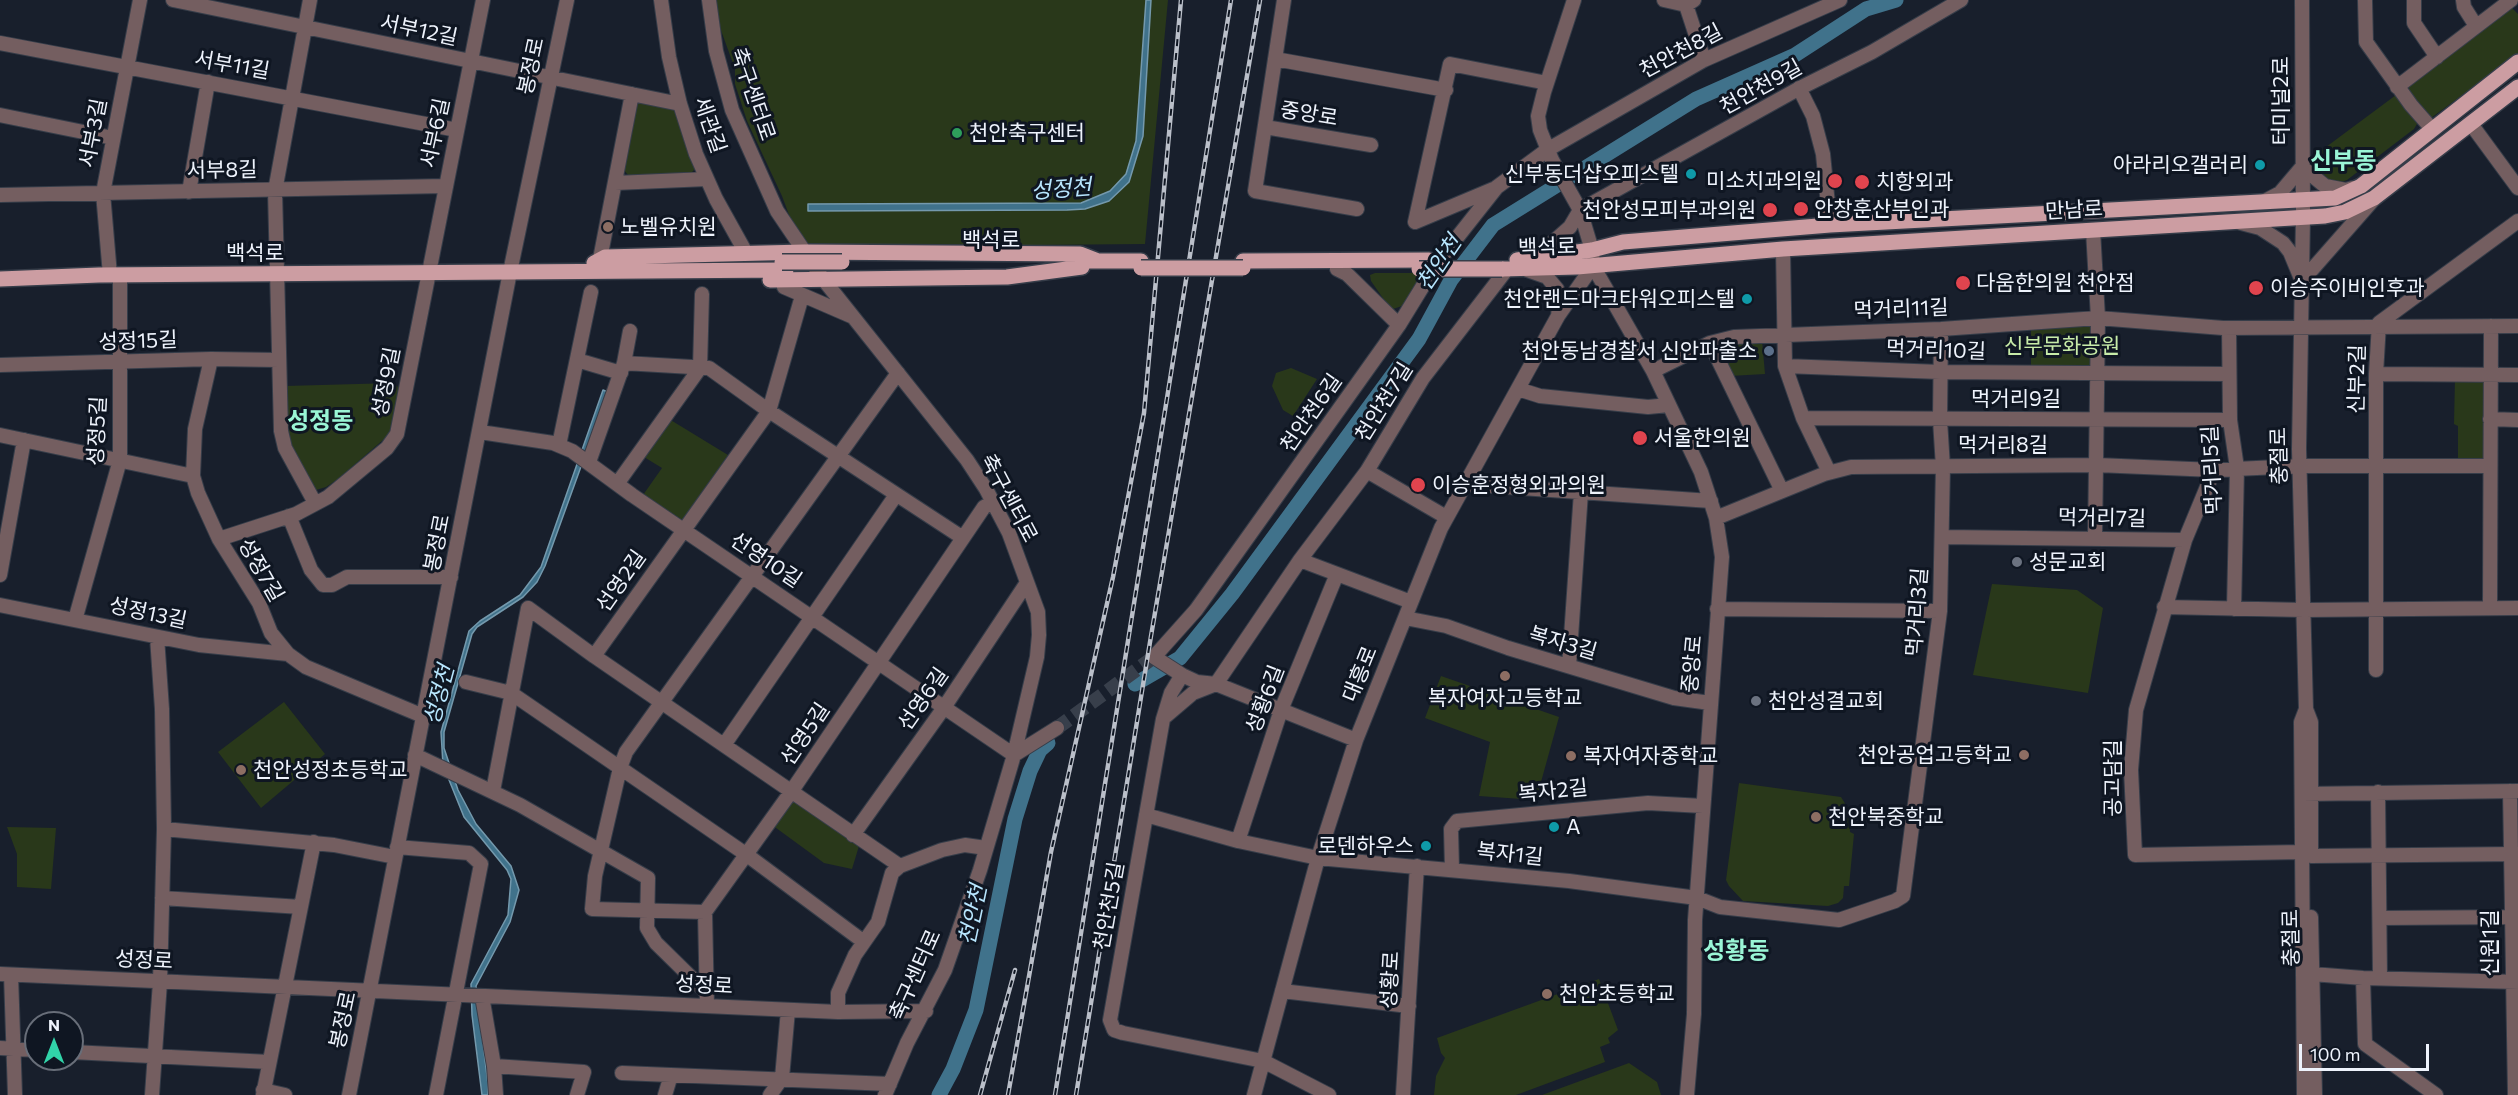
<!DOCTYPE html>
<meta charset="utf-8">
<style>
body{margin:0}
#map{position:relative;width:2518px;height:1095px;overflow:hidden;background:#181f2c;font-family:Commissioner,sans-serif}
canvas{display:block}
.north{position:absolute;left:24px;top:1011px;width:60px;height:60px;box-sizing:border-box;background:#0f1622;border:2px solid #686e79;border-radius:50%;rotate:0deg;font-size:16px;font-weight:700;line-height:24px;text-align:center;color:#eef3fc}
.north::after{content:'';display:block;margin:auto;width:21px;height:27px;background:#31d4a9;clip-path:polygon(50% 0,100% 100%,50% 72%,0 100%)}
.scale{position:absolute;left:2299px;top:1044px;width:130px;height:27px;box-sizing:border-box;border:3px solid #eef3fc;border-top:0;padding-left:8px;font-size:18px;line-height:21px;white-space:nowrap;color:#eef3fc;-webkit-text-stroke:4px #0f1622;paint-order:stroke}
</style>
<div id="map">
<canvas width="2518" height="1095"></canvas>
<div class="north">N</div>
<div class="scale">100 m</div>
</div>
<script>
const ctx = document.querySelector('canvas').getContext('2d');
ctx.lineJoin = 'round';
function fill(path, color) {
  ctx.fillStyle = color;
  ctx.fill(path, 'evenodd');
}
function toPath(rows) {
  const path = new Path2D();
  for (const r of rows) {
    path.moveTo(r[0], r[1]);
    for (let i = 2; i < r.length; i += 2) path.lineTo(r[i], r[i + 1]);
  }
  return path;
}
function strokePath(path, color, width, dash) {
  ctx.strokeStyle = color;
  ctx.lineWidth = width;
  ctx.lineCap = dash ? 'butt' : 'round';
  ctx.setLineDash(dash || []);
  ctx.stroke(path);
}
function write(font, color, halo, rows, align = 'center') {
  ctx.font = font + ' Commissioner,"Noto Sans KR",sans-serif';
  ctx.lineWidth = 6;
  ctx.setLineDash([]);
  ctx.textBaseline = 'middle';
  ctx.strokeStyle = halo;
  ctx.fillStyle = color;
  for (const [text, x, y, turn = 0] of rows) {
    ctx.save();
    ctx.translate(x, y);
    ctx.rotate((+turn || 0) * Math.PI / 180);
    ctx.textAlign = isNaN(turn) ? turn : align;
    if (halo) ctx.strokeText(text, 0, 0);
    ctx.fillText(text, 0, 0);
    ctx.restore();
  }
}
const green = toPath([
 [716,0,1168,0,1145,244,801,247,782,196,747,121,735,84,735,69,718,22],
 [2512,8,2518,14,2518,54,2431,118,2405,88],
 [2396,95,2416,116,2417,124,2414,129,2347,180,2339,183,2330,181,2323,174,2322,150],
 [641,100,675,108,697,167,690,174,629,176,622,168,635,103],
 [1375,273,1421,273,1423,275,1405,305,1393,309,1387,304,1371,281,1370,275],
 [2090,322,2090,368,2031,369,2031,327],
 [1762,340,1765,374,1730,376,1715,347,1725,342],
 [1291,368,1317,379,1293,416,1283,410,1272,386,1276,373],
 [2455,378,2485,378,2487,454,2484,460,2458,460,2458,426,2454,424],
 [394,383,400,389,391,433,338,479,326,487,316,490,289,442,285,422,285,386],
 [669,419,728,455,682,520,643,495,662,468,644,457],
 [1992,584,2077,590,2103,608,2088,693,1973,675],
 [1441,676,1559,717,1536,800,1479,796,1490,742,1425,718],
 [284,702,325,754,261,808,218,752],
 [1739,783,1841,797,1849,810,1850,832,1854,834,1849,886,1844,886,1843,898,1838,903,1828,906,1743,901,1729,886,1726,880],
 [789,802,796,802,859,846,852,869,824,863,772,825],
 [7,827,56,828,51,889,17,887,17,854],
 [1599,979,1618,1030,1608,1038,1610,1043,1600,1047,1605,1062,1516,1095,1434,1095,1436,1076,1445,1058,1441,1053,1437,1038],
 [1629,1063,1657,1082,1661,1095,1542,1095]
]);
const water = toPath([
 [1146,0,1151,0,1143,136,1129,182,1109,201,1085,209,1067,210,808,211,808,204,1081,203,1110,191,1126,174,1136,141,1146,0],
 [603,390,608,392,545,566,537,582,523,597,477,627,472,634,444,732,444,748,458,790,476,824,511,866,519,890,510,922,476,986,488,1084,488,1095,482,1095,472,1015,471,984,508,915,511,879,507,870,464,817,443,765,441,732,469,631,480,621,520,595,541,567,603,390]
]);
const river = toPath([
 [1135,684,1180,658,1232,594,1419,339,1451,280,1493,225,1696,99,1795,55,1866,9,1896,0],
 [939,1095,953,1069,976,1010,1015,819,1030,771,1040,750,1048,743]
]);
const minorTunnel = toPath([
 [1057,728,1154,657]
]);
const minor = toPath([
 [173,0,680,104],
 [310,0,275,191,281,431,285,448,315,503],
 [661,0,669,57,680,104,696,154,716,199,746,253],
 [709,0,716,51,732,110,777,211,823,279,967,460,986,489,1009,533,1038,612,1039,635,1037,657,1014,755,980,870,945,970,907,1043,885,1095],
 [1284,0,1255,191,1357,209],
 [1574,0,1544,92,1538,116,1540,130,1552,160,1580,210,1592,250,1593,266,1653,371,1701,472,1716,518,1722,557,1695,920,1694,1014,1687,1095],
 [1664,0,1686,5,1694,0],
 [2302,0,2303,217,2299,449,2306,709,2301,722,2304,1095],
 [2365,0,2366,42,2411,105,2432,129],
 [2414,0,2414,23,2437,57],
 [2463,0,2464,7,2476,26],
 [1686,5,1704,60],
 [0,43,457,130],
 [1275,59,1446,90],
 [2397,87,2511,0],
 [1799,88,1813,116,1823,154,1830,225],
 [0,115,113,138],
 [2471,124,2518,188],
 [1265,127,1371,145],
 [615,183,707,179],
 [189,192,208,82],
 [0,195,445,186],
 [2263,202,2280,193,2302,167,2325,186,2346,190,2353,188],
 [1415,222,1450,64,1547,83],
 [1415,222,1496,188],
 [2241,223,2260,228,2283,243,2290,252,2302,281,2374,199],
 [2093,230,2098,318,2095,538],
 [1783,249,1785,366,1803,418,1829,472],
 [1535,258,1570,227,1580,210,1798,89,1872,52,1961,0],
 [600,259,632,94],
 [1337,269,1347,274,1399,325],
 [1527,270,1547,277,1557,289,1560,298,1558,316],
 [110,275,103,193,140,0],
 [784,287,851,316],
 [2229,328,2230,420,2237,468,2234,609],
 [1710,343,1782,491],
 [211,359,195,429,193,476,198,493,219,539,259,603,271,633,288,654,306,667,423,716],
 [577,360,621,373],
 [624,363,709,368,769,411,963,538],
 [0,365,211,359,279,360],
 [1785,366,1940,372,2229,374],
 [1653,371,1710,343,1734,337,1941,329,2098,318,2223,328,2518,326],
 [2376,374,2518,375],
 [1518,389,1540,396,1648,407,1669,405],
 [1803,418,2230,420],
 [2490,419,2518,420],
 [480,432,553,443,572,451,632,495,1014,755,1057,728],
 [0,435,193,476],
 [559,445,591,292],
 [589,462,624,363,630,331],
 [2214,470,2185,540,2136,710,2131,770,2135,855,2302,852],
 [1367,471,1446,517],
 [617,484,700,368,702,294],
 [1463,484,1711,501],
 [289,516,311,570,323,585,332,585,347,577,451,577],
 [1716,518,1824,474,1851,467,2097,465,2214,470,2299,466,2488,466],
 [1943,537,2185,540],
 [219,539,296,514,328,497,387,448,397,434,483,0],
 [1300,560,1411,602],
 [0,575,24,440],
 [0,605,199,645,288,654],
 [2164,607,2304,610,2518,608],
 [2490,607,2491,326],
 [1717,609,1940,611],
 [1405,618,1446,626,1508,648,1674,698,1710,703],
 [75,620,120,460,120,275],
 [594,656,900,866],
 [1569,666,1581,492],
 [2376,670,2376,374,2379,323,2518,221],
 [1182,675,1197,682,1216,684,1356,740],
 [466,682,511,693,747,855,864,942],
 [2306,709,2311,722,2311,853],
 [1166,716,1193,693,1216,684,1300,560,1367,471,1423,378,1507,269],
 [724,745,896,495],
 [415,755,520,805,648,878,647,928,656,943,707,993],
 [493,791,528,608,594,656,769,411,802,296],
 [2510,791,2515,1095],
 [2378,792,2380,978],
 [2303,794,2518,791],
 [1146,815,1238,841,1318,858,1569,881,1697,898,1720,907,1839,920,1895,901,1903,896,1940,611,1943,467,1940,420,1941,329],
 [164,829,334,845,395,857],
 [853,835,943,709,1026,584],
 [1238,841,1281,710,1337,574],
 [397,847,469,853,481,864,436,1095],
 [2311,856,2518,854],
 [1452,869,1451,829,1457,821,1648,803,1703,806],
 [162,898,301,907],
 [705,912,592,909,595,876,620,768,626,752,898,373],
 [2311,917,2315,1095],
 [2380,918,2518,917],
 [0,974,838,1012,926,1011],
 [2312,974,2363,978,2518,982],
 [11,975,15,1095],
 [2363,978,2365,1044,2436,1095],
 [1282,991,1409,1006],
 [482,996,494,1066,496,1095],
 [707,1006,705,912,791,792,984,507,992,503],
 [838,1012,838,993,855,955,878,922,892,873,900,866,942,850,965,845,986,848],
 [0,1048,36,1050],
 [72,1052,269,1062],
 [494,1066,584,1072,577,1095],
 [622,1073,890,1084],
 [263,1090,285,1095],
 [152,1095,160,982,164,829,162,709,157,637],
 [263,1095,314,842],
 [349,1095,510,272,567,0],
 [665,1095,671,1075],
 [770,1095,782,1078,788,1010],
 [1254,1095,1318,858,1356,740,1441,528,1558,316,1593,266],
 [1329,1095,1263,1061,1123,1033,1114,1030,1110,1020,1163,719,1171,693,1182,675,1154,657,1196,610,1399,325,1437,263,1497,187,1547,150,1704,60,1840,0],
 [1403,1095,1417,866]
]);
const major = toPath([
 [1517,260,1592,250,1623,242,1830,225,2335,198,2361,186,2518,62],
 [1090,261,1141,261],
 [1243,261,1429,260],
 [594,263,605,257,804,252,1080,254,1098,261],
 [1502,269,1577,267,1783,249,2325,216,2345,212,2374,198,2518,87],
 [0,279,99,275,786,270],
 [770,280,1007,277,1082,267]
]);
const rail = toPath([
 [980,1095,1015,970],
 [1008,1095,1051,852,1113,577,1144,413,1181,0],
 [1055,1095,1231,0],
 [1076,1095,1151,636,1260,0]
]);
const majorBridge = toPath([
 [782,262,842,262],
 [1141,268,1243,268],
 [1419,269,1502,269]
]);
const markers = [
 [957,133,6,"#2e9e5b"],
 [2260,165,6,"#0f9aa8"],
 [1691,174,6,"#0f9aa8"],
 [1835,181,8,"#e0444e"],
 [1862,182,8,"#e0444e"],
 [1801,209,8,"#e0444e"],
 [1770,210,8,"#e0444e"],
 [608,227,6,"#8d6e63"],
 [1963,283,8,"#e0444e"],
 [2256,288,8,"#e0444e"],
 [1747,299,6,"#0f9aa8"],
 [1769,351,6,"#5c6f8a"],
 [1640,438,8,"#e0444e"],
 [1418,485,8,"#e0444e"],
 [2017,562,6,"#6b7280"],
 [1505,676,6,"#8d6e63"],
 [1756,701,6,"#6b7280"],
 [2024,755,6,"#8d6e63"],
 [1571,756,6,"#8d6e63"],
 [241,770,6,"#8d6e63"],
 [1816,817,6,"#8d6e63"],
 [1554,827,6,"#0f9aa8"],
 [1426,846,6,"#0f9aa8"],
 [1547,994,6,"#8d6e63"]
];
const streetNames = [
 ["서부12길",419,30,12],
 ["천안천8길",1681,51,-28],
 ["서부11길",232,65,10],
 ["봉정로",531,66,-78],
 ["천안천9길",1761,87,-29],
 ["축구센터로",753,94,71],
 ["터미널2로",2281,101,-90],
 ["중앙로",1309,114,9],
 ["세관길",710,125,71],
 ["서부3길",93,133,-79],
 ["서부6길",435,133,-78],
 ["서부8길",222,170,-1],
 ["만남로",2074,210,-3],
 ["백석로",991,240],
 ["백석로",1547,247,-2],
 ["백석로",255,253],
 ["먹거리11길",1901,309,-2],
 ["성정15길",138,341,-2],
 ["먹거리10길",1936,350,2],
 ["신부2길",2357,379,-89],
 ["성정9길",386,382,-79],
 ["먹거리9길",2016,399],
 ["천안천7길",1384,402,-58],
 ["천안천6길",1311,413,-55],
 ["성정5길",97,431,-87],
 ["먹거리8길",2003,445],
 ["충절로",2279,456,-91],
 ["먹거리5길",2212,470,-93],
 ["축구센터로",1009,498,62],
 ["먹거리7길",2102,518,1],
 ["봉정로",437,543,-79],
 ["선영10길",766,560,34],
 ["성정7길",261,570,60],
 ["선영2길",621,581,-55],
 ["먹거리3길",1917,612,-86],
 ["성정13길",148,613,12],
 ["복자3길",1563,643,16],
 ["중앙로",1692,664,-85],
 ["대흥로",1360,674,-68],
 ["선영6길",923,699,-55],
 ["성황6길",1265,699,-69],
 ["선영5길",805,734,-56],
 ["공고담길",2113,778,-90],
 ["복자2길",1553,791,-6],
 ["복자1길",1510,854,6],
 ["천안천5길",1109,906,-80],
 ["충절로",2291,938,-91],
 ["신원1길",2490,943,-90],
 ["성정로",144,960,3],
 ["축구센터로",915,975,-66],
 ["성황로",1390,980,-87],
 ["성정로",704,985,3],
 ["봉정로",343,1020,-78]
];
const poiNames = [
 ["천안축구센터",969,133],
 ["아라리오갤러리",2248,165,"right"],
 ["신부동더샵오피스텔",1679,174,"right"],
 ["미소치과의원",1822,181,"right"],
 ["치항외과",1876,182],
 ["안창훈산부인과",1814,209],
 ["천안성모피부과의원",1756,210,"right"],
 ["노벨유치원",620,227],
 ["다움한의원 천안점",1976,283],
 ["이승주이비인후과",2270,288],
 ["천안랜드마크타워오피스텔",1735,299,"right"],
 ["천안동남경찰서 신안파출소",1757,351,"right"],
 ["서울한의원",1654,438],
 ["이승훈정형외과의원",1432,485],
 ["성문교회",2029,562],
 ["복자여자고등학교",1505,698,"center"],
 ["천안성결교회",1768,701],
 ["천안공업고등학교",2012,755,"right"],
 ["복자여자중학교",1583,756],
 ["천안성정초등학교",253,770],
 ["천안북중학교",1828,817],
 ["A",1566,827],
 ["로덴하우스",1414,846,"right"],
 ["천안초등학교",1559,994]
];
const parkNames = [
 ["신부문화공원",2062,346]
];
const waterNames = [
 ["성정천",1061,189,-4],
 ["천안천",1439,263,-56],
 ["성정천",439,695,-75],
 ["천안천",973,915,-78]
];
const quarterNames = [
 ["신부동",2343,161],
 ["성정동",320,421],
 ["성황동",1736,951]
];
fill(green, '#29381a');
fill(water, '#40728b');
strokePath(water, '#7499ad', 1.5);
strokePath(river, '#40728b', 15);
strokePath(minorTunnel, '#383f4b', 14, [14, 7]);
strokePath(minor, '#363d49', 16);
strokePath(major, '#363d49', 18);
strokePath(minor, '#745e60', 14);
strokePath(major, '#cc9da2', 15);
strokePath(rail, '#babfc9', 4.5);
strokePath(rail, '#0f1622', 2, [7]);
strokePath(majorBridge, '#363d49', 18, []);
strokePath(majorBridge, '#cc9da2', 15);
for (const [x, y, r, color] of markers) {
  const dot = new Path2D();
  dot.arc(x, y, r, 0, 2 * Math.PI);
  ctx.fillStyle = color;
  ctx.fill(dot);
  strokePath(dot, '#0f1622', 2);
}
write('21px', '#eef3fc', '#0f1622', streetNames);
write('21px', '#eef3fc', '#0f1622', poiNames, 'left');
write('21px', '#c7eba8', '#0f1622', parkNames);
write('italic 22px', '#b8e6fe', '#0f1622', waterNames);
write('bold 24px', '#9af6d6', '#0f1622', quarterNames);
</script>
